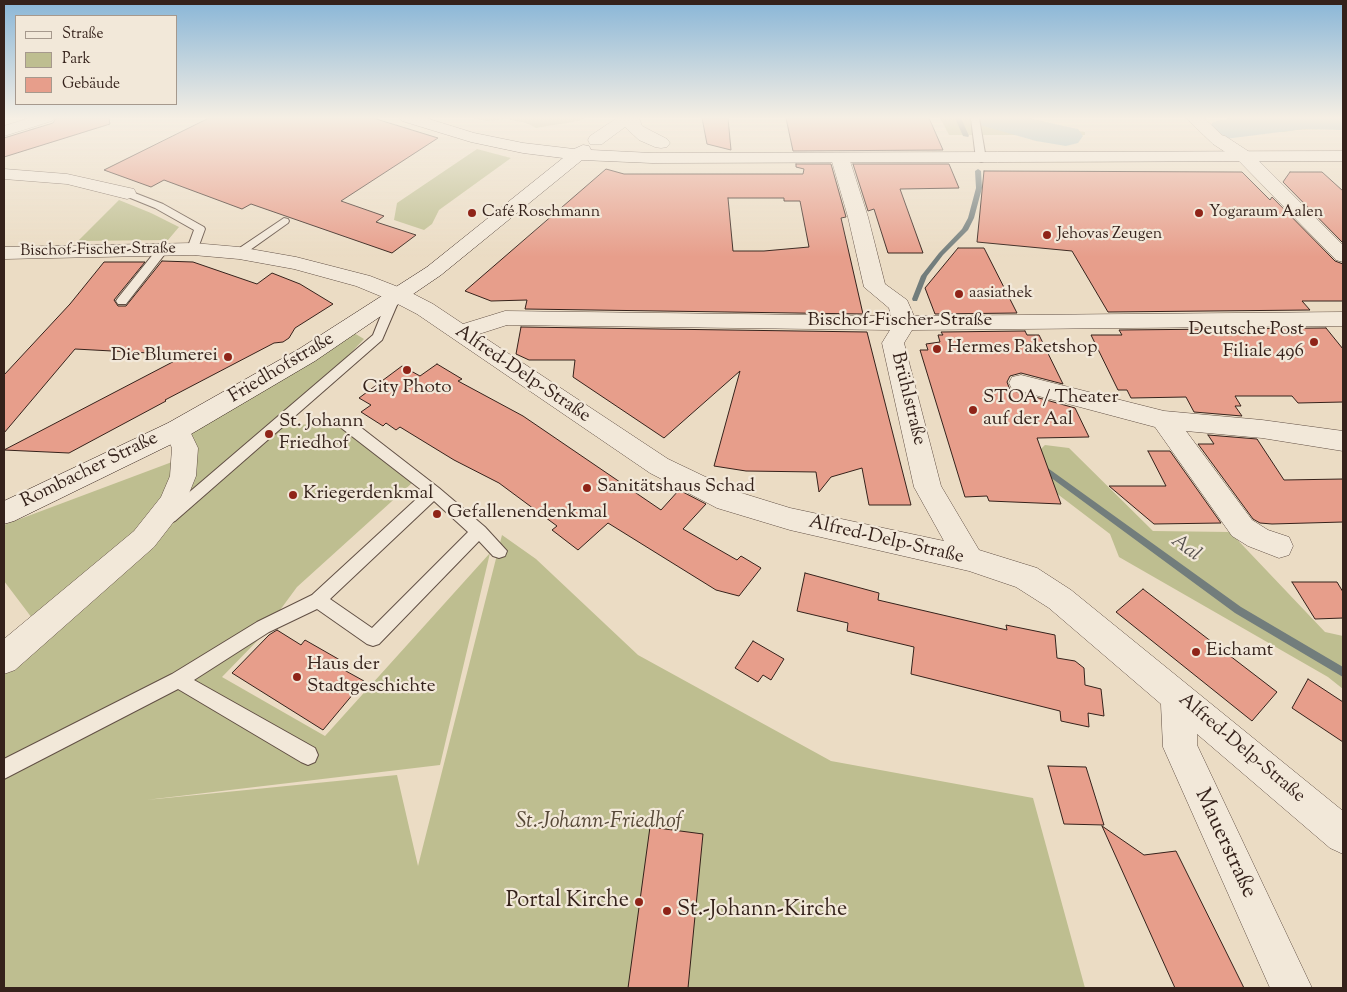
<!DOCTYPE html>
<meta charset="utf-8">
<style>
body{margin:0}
#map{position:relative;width:1347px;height:992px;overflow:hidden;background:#ebdcc4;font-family:"Sorts Mill Goudy",serif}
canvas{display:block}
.frame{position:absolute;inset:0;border:5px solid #35221b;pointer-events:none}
.legend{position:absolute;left:15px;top:15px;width:162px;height:90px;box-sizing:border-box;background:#f2e8d9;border:1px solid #a6998d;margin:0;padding:6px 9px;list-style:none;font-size:15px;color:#35221b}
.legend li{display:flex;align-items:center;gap:10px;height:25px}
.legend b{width:25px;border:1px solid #a6998d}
</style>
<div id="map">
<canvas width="1347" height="992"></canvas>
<div class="frame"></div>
<ul class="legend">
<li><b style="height:6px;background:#f2e8d9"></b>Straße</li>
<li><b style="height:14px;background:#bebe90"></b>Park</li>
<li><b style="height:14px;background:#e79e8b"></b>Gebäude</li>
</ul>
</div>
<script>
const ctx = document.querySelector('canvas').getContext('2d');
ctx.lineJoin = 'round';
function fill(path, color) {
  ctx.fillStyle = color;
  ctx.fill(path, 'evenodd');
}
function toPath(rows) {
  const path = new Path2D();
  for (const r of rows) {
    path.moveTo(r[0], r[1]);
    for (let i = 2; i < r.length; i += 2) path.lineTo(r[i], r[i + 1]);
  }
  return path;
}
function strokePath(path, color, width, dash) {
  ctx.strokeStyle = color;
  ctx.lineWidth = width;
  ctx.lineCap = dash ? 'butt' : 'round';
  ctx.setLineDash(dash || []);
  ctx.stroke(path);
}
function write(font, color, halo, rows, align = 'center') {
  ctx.font = font + ' "Sorts Mill Goudy",serif';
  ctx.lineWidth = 4.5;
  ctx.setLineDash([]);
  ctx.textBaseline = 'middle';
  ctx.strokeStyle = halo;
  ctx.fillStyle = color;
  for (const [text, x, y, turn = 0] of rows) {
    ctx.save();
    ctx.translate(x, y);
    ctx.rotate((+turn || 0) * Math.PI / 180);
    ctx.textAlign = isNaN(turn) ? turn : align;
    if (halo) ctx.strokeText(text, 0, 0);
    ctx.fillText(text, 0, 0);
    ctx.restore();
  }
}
const green = toPath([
 [475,118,584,118,579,121,536,128,526,123,506,119,487,121,474,119],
 [940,118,984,118,997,123,998,118,1016,118,1026,122,1085,132,1085,135,949,135],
 [1242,118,1343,118,1343,128,1296,130,1284,132,1255,132,1225,129,1218,123],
 [477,149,511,158,439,210,432,224,424,230,394,220,397,203],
 [119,200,151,213,179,227,168,240,78,241],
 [354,333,364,339,344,360,180,502,188,430],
 [334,420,412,483,297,587,258,640,222,677,325,736,490,553,440,765,146,800,397,775,418,866,502,535,536,559,638,655,831,761,1033,798,1085,988,4,988,4,670,281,428],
 [1045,445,1069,448,1153,531,1230,532,1325,632,1343,636,1343,689,1328,677,1119,557,1110,534,1022,467],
 [172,462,172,478,156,513,35,622,4,581,4,525]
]);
const stream = toPath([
 [955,118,961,118,969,136,968,137,963,136,955,118],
 [978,169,981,171,982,188,974,218,968,230,943,255,927,276,917,301,913,301,912,299,921,276,939,253,962,229,968,218,976,188,975,171,978,169],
 [1038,461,1241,607,1343,667,1343,677,1235,613,1035,466,1034,464,1038,461]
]);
const river = toPath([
 [975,118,1028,118,1078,129,1083,136,1078,143,1066,146,1036,141,980,125,975,118],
 [1343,118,1343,130,1304,129,1225,139,1213,136,1208,129,1213,122,1231,118,1343,118]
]);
const building = toPath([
 [56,118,109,118,110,124,4,157,4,138,53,123,56,118],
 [209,118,373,118,438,138,341,201,384,216,376,222,416,235,392,253,251,204,242,209,164,180,151,187,104,170,209,118],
 [702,118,728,118,731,150,707,144,702,118],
 [786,118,929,118,943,150,793,151,786,118],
 [796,164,831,164,846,217,841,218,863,314,525,309,527,300,491,301,465,291,606,169,624,174,803,174,804,169,796,167,796,164],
 [728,198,784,198,784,201,800,201,809,247,764,251,733,251,728,198],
 [853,164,949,164,959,188,900,189,923,253,888,253,874,209,868,211,853,164],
 [984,171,1242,172,1270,200,1272,197,1335,261,1343,264,1343,301,1302,301,1310,310,1108,312,1072,251,977,242,984,171],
 [1290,172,1322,172,1343,191,1343,243,1283,182,1290,172],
 [958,248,984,248,1017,313,935,314,925,288,958,248],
 [162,261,193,262,257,284,272,273,300,284,333,304,295,328,289,338,283,342,274,343,165,400,166,401,69,453,4,450,186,355,75,349,4,433,4,375,70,304,104,262,145,262,114,300,118,306,126,306,162,261],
 [521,327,867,332,911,505,869,505,862,468,831,477,819,492,816,472,746,471,714,466,740,371,664,438,573,377,575,360,529,360,516,354,521,327],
 [1326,328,1343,349,1343,402,1298,403,1292,396,1235,396,1241,406,1235,406,1242,416,1194,412,1186,397,1131,398,1127,390,1118,390,1091,335,1122,335,1119,330,1326,328],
 [1025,331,1027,335,1039,335,1063,384,1021,373,1010,376,1007,382,1010,390,1075,408,1089,437,1037,438,1061,504,989,501,987,496,965,497,920,350,928,350,926,344,940,342,938,335,943,335,941,332,1025,331],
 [437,364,462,379,458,381,523,416,661,510,679,490,706,504,683,529,737,560,741,556,761,568,739,596,716,590,608,523,578,550,552,530,557,526,499,483,454,460,400,427,396,430,386,423,383,426,361,412,371,405,359,398,402,366,420,376,437,364],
 [1208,435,1257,439,1284,480,1343,479,1343,522,1272,524,1260,523,1253,519,1198,444,1214,444,1208,435],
 [1148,451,1170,451,1221,523,1154,524,1109,486,1166,486,1148,451],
 [805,573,879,593,878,600,1007,630,1006,625,1055,635,1057,658,1075,661,1084,668,1085,685,1101,689,1104,716,1088,713,1089,727,1061,721,1060,711,911,674,914,647,847,631,848,623,797,611,805,573],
 [1292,582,1337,582,1343,592,1343,618,1315,619,1292,582],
 [1143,589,1277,692,1252,721,1116,612,1143,589],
 [277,630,301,645,305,640,340,660,335,665,364,681,323,730,232,673,269,635,277,630],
 [753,641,784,659,771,680,763,675,758,682,735,668,753,641],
 [1308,679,1343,702,1343,742,1292,708,1308,679],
 [1048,766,1086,767,1104,825,1064,824,1048,766],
 [1102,826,1144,855,1176,851,1244,988,1175,988,1102,826],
 [650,827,703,834,688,988,628,988,650,827]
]);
const service = toPath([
 [971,118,979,118,986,159,984,161,981,162,976,159,971,118],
 [127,190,163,204,204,227,205,229,197,251,189,251,187,249,194,230,155,208,123,195,122,193,127,190],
 [284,218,288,219,289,221,288,223,243,255,235,255,233,253,235,251,284,218],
 [162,247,168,250,126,304,118,304,116,301,118,298,158,248,162,247],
 [394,294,400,298,382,340,175,521,170,523,165,521,162,517,165,513,373,335,388,298,394,294],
 [345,418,350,419,439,488,485,527,507,551,505,556,499,558,493,556,479,541,379,644,373,646,367,644,317,609,269,632,194,680,315,748,318,755,315,762,308,765,301,762,178,689,4,779,4,759,172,674,257,622,312,595,424,492,340,427,338,423,340,419,345,418],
 [434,501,468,532,372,628,330,599,434,501]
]);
const minor = toPath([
 [29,118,54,118,52,121,4,136,4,126,29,118],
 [617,118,639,118,642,126,667,139,670,143,667,147,661,148,655,147,639,140,625,127,602,144,590,144,588,140,590,136,617,118],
 [1186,118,1204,118,1227,140,1225,144,1213,144,1186,118],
 [840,153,846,154,849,158,868,217,885,284,907,300,914,316,1343,312,1343,326,912,330,904,343,941,486,979,550,1037,568,1071,590,1343,811,1343,854,1330,848,1197,734,1197,745,1312,988,1270,988,1163,747,1161,704,1049,608,1016,587,969,571,790,530,717,508,650,473,417,314,390,300,356,286,294,269,239,259,193,255,4,259,4,247,193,243,239,247,296,257,370,276,406,290,433,304,463,324,505,311,891,316,889,308,864,287,848,217,831,158,834,154,840,153],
 [507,325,890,330,882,343,914,487,944,541,790,508,735,491,668,459,479,334,507,325],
 [4,169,67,174,134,189,136,193,134,197,127,199,67,184,4,179,4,169],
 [1021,375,1164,411,1262,420,1343,431,1343,451,1262,438,1186,431,1252,520,1268,530,1289,537,1293,546,1289,555,1279,558,1248,546,1232,536,1155,427,1012,389,1009,383,1012,377,1021,375],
 [177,421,186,423,198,448,196,476,182,511,154,547,15,670,4,674,4,639,134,531,161,497,170,476,172,448,164,430,168,423,177,421]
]);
const tertiary = toPath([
 [1219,135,1225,136,1251,153,1343,245,1343,262,1336,260,1239,161,1213,144,1211,140,1213,136,1219,135]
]);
const secondary = toPath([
 [400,118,426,118,474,133,523,143,574,149,583,145,589,146,591,150,652,153,1343,151,1343,161,652,163,582,160,441,275,315,361,186,437,14,521,4,524,4,501,168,423,299,349,427,267,563,158,523,153,471,142,402,121,400,118]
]);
const markers = [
 [472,213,5,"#8f2418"],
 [1199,213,5,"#8f2418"],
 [1047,235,5,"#8f2418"],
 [959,294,5,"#8f2418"],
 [1314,342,5,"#8f2418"],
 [937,349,5,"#8f2418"],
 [228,357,5,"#8f2418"],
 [407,370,5,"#8f2418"],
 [973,410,5,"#8f2418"],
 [269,434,5,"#8f2418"],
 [587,488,5,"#8f2418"],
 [293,495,5,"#8f2418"],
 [437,514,5,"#8f2418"],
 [1196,652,5,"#8f2418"],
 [297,677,5,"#8f2418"],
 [639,902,5,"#8f2418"],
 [667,911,5,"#8f2418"]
];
const farPoinames = [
 ["Café Roschmann",482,213],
 ["Yogaraum Aalen",1209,213],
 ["Jehovas Zeugen",1057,235],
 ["aasiathek",969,294]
];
const farStreetnames = [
 ["Bischof-Fischer-Straße",98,251,-1]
];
const streetNames = [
 ["Bischof-Fischer-Straße",900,322],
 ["Friedhofstraße",282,369,-31],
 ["Alfred-Delp-Straße",522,375,34],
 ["Brühlstraße",907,399,76],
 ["Rombacher Straße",90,471,-26],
 ["Alfred-Delp-Straße",886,541,13],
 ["Alfred-Delp-Straße",1241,749,40]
];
const poiNames = [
 ["Deutsche Post",1304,331,"right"],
 ["Filiale 496",1304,353,"right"],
 ["Hermes Paketshop",947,349],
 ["Die Blumerei",218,357,"right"],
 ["City Photo",407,389,"center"],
 ["STOA / Theater",983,399],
 ["auf der Aal",983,421],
 ["St. Johann",279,423],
 ["Friedhof",279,445],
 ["Sanitätshaus Schad",597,488],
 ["Kriegerdenkmal",303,495],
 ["Gefallenendenkmal",447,514],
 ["Eichamt",1206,652],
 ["Haus der",307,666],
 ["Stadtgeschichte",307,688]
];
const waterNames = [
 ["Aal",1185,549,37]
];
const nearParknames = [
 ["St.-Johann-Friedhof",599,823]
];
const nearStreetnames = [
 ["Mauerstraße",1224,844,65]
];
const nearPoinames = [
 ["Portal Kirche",629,902],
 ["St.-Johann-Kirche",677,911,"left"]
];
fill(green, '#bebe90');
fill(stream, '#727d7c');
fill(river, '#9bb9bd');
fill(building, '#e79e8b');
strokePath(building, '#35221b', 1);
strokePath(service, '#625045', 2);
strokePath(minor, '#625045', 1);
strokePath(tertiary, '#625045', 1);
strokePath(secondary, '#35221b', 1);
fill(service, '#f2e8d9');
fill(minor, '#f2e8d9');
fill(tertiary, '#f2e8d9');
fill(secondary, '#f2e8d9');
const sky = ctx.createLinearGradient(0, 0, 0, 257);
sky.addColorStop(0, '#89b6d7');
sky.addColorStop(0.46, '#f6efe4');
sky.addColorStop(1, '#f6efe400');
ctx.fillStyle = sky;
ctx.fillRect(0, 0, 1347, 257);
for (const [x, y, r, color] of markers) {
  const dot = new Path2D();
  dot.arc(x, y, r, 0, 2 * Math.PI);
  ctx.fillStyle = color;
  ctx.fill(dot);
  strokePath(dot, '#f2e8d9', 2);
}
write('16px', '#35221b', '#f2e8d9', farPoinames, 'left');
write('16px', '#35221b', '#f2e8d9', farStreetnames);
write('19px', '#35221b', '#f2e8d9', streetNames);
write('19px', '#35221b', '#f2e8d9', poiNames, 'left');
write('italic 20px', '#544f4c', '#f2e8d9', waterNames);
write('italic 22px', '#574938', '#f2e8d9', nearParknames);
write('22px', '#35221b', '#f2e8d9', nearStreetnames);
write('22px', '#35221b', '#f2e8d9', nearPoinames, 'right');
</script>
